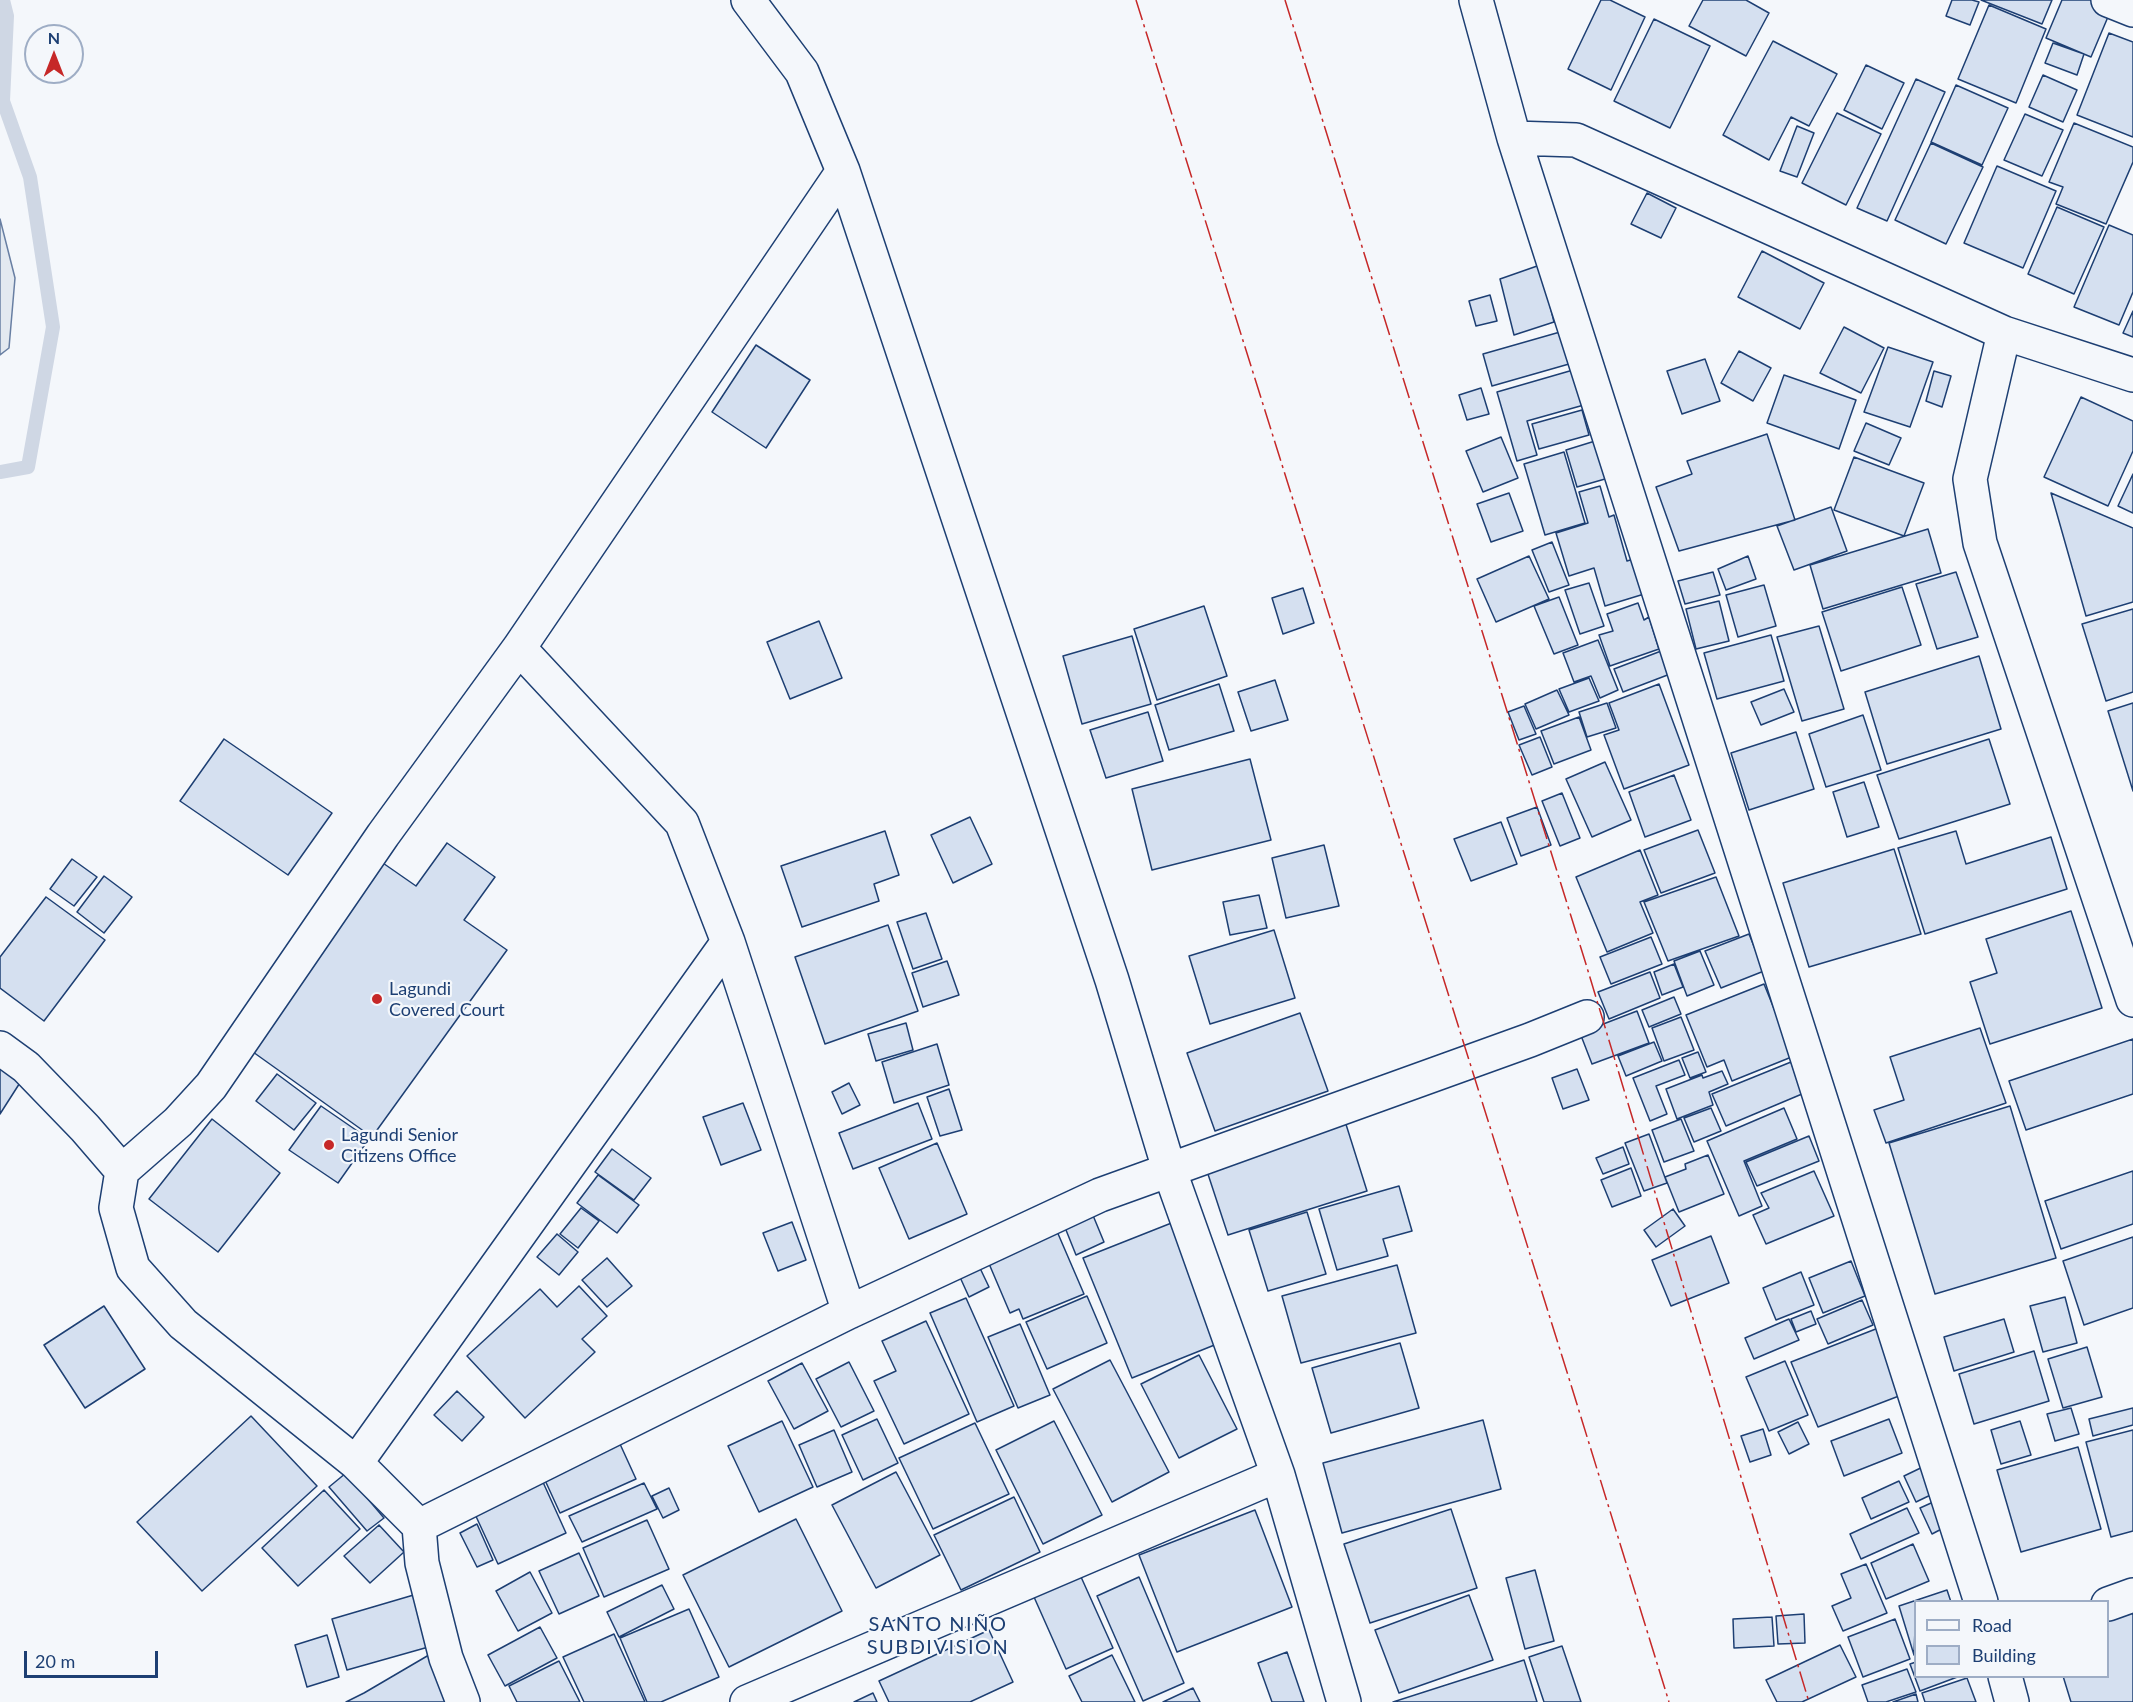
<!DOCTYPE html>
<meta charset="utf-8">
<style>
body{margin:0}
#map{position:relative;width:2133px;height:1702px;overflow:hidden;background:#f4f7fb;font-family:Lato,sans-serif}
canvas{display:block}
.legend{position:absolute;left:1914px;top:1600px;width:195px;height:78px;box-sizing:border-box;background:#f4f7fb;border:2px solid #9eadc5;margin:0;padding:8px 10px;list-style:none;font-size:18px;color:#1d3f73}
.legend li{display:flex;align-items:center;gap:12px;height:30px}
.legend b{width:30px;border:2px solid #9eadc5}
.north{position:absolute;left:24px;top:24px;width:60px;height:60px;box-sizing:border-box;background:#f4f7fb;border:2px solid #9eadc5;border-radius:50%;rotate:0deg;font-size:16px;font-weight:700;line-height:24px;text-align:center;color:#1d3f73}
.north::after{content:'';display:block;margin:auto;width:21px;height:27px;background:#c62828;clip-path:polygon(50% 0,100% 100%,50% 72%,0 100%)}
.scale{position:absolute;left:24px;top:1651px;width:134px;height:27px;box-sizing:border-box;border:3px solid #1d3f73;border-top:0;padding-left:8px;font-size:18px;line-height:21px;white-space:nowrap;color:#1d3f73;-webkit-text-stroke:4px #f4f7fb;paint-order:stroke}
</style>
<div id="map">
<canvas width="2133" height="1702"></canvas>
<ul class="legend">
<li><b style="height:8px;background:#f4f7fb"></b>Road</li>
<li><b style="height:16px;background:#d5e0f0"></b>Building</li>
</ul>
<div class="north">N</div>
<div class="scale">20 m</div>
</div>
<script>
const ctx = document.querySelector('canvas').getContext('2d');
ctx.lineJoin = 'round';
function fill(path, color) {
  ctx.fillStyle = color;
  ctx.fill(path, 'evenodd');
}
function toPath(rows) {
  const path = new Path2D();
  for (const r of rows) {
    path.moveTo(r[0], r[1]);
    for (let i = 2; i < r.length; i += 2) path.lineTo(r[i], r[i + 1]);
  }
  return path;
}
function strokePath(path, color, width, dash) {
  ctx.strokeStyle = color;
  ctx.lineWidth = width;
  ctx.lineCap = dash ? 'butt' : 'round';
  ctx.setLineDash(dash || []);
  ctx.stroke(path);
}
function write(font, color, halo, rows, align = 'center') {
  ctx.font = font + ' Lato,sans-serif';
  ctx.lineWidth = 4.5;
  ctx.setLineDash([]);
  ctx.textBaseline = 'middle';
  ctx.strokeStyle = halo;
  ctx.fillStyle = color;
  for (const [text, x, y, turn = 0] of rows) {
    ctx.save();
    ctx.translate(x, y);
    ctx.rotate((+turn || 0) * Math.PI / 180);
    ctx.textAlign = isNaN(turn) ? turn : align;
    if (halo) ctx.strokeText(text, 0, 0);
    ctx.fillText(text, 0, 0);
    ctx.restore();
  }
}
const green = toPath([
 [0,219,15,278,9,348,0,355,0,219]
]);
const stream = toPath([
 [0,472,28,467,53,327,30,177,3,101,7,16,3,0]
]);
const building = toPath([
 [1601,0,1610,0,1645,17,1611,90,1568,69,1601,0],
 [1703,0,1746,0,1769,13,1746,56,1689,26,1703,0],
 [1952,0,1972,0,1979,2,1970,25,1946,16,1952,0],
 [1981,0,2052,0,2042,24,1981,0],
 [2062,0,2101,0,2113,5,2091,57,2046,38,2062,0],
 [1989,5,2046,29,2016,103,1958,79,1989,5],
 [1654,19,1710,46,1670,128,1614,101,1654,19],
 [2109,33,2133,42,2133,137,2077,115,2109,33],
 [1773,41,1837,74,1809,126,1791,117,1769,160,1723,135,1773,41],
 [2053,43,2084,54,2077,75,2045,63,2053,43],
 [1866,65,1904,83,1882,129,1844,110,1866,65],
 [2043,75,2077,90,2063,122,2029,107,2043,75],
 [1916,79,1945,92,1887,221,1857,208,1916,79],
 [1956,85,2008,108,1982,165,1931,142,1956,85],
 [1837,113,1881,134,1846,205,1802,183,1837,113],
 [2025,114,2063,130,2042,176,2004,160,2025,114],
 [2074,123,2133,147,2133,162,2106,224,2056,204,2063,187,2049,182,2074,123],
 [1797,126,1814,133,1797,177,1780,171,1797,126],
 [1931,143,1983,167,1946,244,1895,220,1931,143],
 [1997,166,2056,191,2023,268,1964,243,1997,166],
 [1647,193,1676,208,1661,238,1631,224,1647,193],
 [2057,207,2104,227,2074,294,2028,274,2057,207],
 [2109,225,2133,235,2133,292,2119,325,2074,307,2109,225],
 [1762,251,1824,283,1800,329,1738,297,1762,251],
 [1540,265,1554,322,1514,335,1500,279,1540,265],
 [1490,295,1497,321,1476,326,1469,301,1490,295],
 [2133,311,2133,337,2123,333,2133,311],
 [1844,327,1884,348,1861,393,1820,373,1844,327],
 [1567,330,1576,362,1492,386,1483,354,1567,330],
 [756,345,810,380,766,448,712,412,756,345],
 [1888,347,1933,362,1910,427,1864,412,1888,347],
 [1739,351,1771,368,1753,401,1721,383,1739,351],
 [1705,359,1720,401,1682,414,1667,371,1705,359],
 [1580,368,1591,403,1527,421,1537,455,1517,461,1497,392,1580,368],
 [1934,371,1951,376,1942,407,1926,401,1934,371],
 [1784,375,1856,400,1839,449,1767,423,1784,375],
 [1481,388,1489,414,1467,420,1459,395,1481,388],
 [2081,397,2133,421,2133,451,2108,506,2044,477,2081,397],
 [1582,410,1589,435,1539,449,1532,424,1582,410],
 [1866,423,1901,438,1889,465,1854,451,1866,423],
 [1767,434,1795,520,1679,551,1656,487,1692,474,1687,461,1767,434],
 [1501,437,1518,478,1483,492,1466,451,1501,437],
 [1608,437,1619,475,1577,487,1566,450,1608,437],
 [1564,452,1585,523,1545,535,1524,464,1564,452],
 [1854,457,1924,483,1904,536,1834,510,1854,457],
 [2133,474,2133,513,2118,506,2133,474],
 [1600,486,1609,517,1614,515,1627,561,1644,556,1654,591,1605,606,1594,568,1569,576,1556,533,1588,523,1579,492,1600,486],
 [1509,493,1523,531,1491,542,1477,504,1509,493],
 [2051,493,2133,528,2133,602,2086,616,2051,493],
 [1831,507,1847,551,1794,570,1777,526,1831,507],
 [1928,529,1941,573,1823,609,1810,565,1928,529],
 [1552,542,1569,585,1549,592,1532,550,1552,542],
 [1529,556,1549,599,1496,622,1477,579,1529,556],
 [1748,556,1756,579,1726,590,1718,569,1748,556],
 [1713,572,1720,595,1685,604,1678,581,1713,572],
 [1956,572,1978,637,1937,649,1916,584,1956,572],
 [1589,583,1604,626,1580,634,1565,590,1589,583],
 [1764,585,1776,626,1738,637,1726,595,1764,585],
 [1902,587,1921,645,1841,671,1822,612,1902,587],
 [1303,588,1314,623,1283,634,1272,598,1303,588],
 [1559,597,1578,645,1554,654,1534,606,1559,597],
 [1719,601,1729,641,1696,649,1686,609,1719,601],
 [1638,603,1644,620,1649,617,1659,649,1610,666,1599,635,1613,631,1607,614,1638,603],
 [1204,606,1227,676,1157,700,1134,629,1204,606],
 [2133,609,2133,692,2106,701,2082,624,2133,609],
 [819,621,842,678,790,699,767,642,819,621],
 [1819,626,1844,709,1802,721,1777,637,1819,626],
 [1771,635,1784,681,1717,699,1704,653,1771,635],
 [1132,636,1151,704,1082,724,1063,656,1132,636],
 [1598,640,1618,690,1600,698,1591,676,1574,682,1563,653,1598,640],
 [1669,648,1678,671,1623,692,1614,669,1669,648],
 [1979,656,2001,729,1887,764,1865,692,1979,656],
 [1589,678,1599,701,1569,712,1559,689,1589,678],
 [1275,680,1288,720,1251,731,1238,692,1275,680],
 [1219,684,1234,731,1169,750,1155,705,1219,684],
 [1659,684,1689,765,1624,789,1604,735,1619,730,1609,703,1659,684],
 [1784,689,1794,712,1761,725,1751,702,1784,689],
 [1557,690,1569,715,1536,729,1525,704,1557,690],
 [1607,703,1616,728,1587,737,1579,712,1607,703],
 [2133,703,2133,791,2108,711,2133,703],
 [1524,706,1536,734,1519,740,1508,712,1524,706],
 [1148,712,1163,761,1106,778,1090,730,1148,712],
 [1863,715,1881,770,1826,787,1809,734,1863,715],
 [1579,717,1591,750,1554,764,1541,731,1579,717],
 [1796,732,1814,789,1749,810,1731,753,1796,732],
 [1540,737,1552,767,1532,775,1519,745,1540,737],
 [224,739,332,813,288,875,180,801,224,739],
 [1989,739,2010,804,1899,839,1877,775,1989,739],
 [1250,759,1271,840,1152,870,1132,789,1250,759],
 [1605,762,1631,820,1592,837,1566,779,1605,762],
 [1674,775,1691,820,1645,837,1629,792,1674,775],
 [1864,782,1879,827,1847,837,1833,792,1864,782],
 [1562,793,1580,838,1560,846,1542,801,1562,793],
 [1537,807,1551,845,1521,856,1507,818,1537,807],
 [970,817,992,864,953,883,931,835,970,817],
 [1501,822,1517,864,1471,881,1454,839,1501,822],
 [1698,830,1715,873,1661,893,1644,850,1698,830],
 [885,831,899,875,874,884,879,901,802,927,781,866,885,831],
 [1956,831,1966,864,2051,837,2067,889,1925,934,1898,848,1956,831],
 [447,843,495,877,464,920,507,950,372,1137,246,1047,380,861,416,886,447,843],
 [1324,845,1339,906,1286,918,1272,858,1324,845],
 [1894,849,1921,934,1809,967,1783,883,1894,849],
 [1640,850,1658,895,1640,902,1653,933,1607,952,1576,877,1640,850],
 [72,859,97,877,74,906,50,889,72,859],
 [104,876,132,897,104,933,77,912,104,876],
 [1716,877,1739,936,1668,961,1644,902,1716,877],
 [1259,895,1267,928,1230,935,1223,902,1259,895],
 [46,897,105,940,44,1021,0,988,0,957,46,897],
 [2071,911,2102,1008,1990,1044,1970,982,1997,973,1986,939,2071,911],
 [926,913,942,959,913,969,897,922,926,913],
 [888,925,918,1011,825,1044,795,957,888,925],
 [1274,930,1295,998,1210,1024,1189,956,1274,930],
 [1749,934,1764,971,1721,988,1705,951,1749,934],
 [1651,937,1662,964,1611,984,1600,957,1651,937],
 [1700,951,1714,985,1687,996,1674,961,1700,951],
 [947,961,959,995,923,1007,912,973,947,961],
 [1674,964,1683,987,1662,995,1654,972,1674,964],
 [1650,972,1660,998,1609,1019,1598,992,1650,972],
 [1764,984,1779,1021,1799,1054,1732,1081,1724,1060,1707,1067,1686,1015,1764,984],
 [1674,997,1681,1014,1649,1027,1642,1010,1674,997],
 [1637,1011,1649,1043,1592,1064,1580,1033,1637,1011],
 [1300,1013,1328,1091,1215,1131,1187,1053,1300,1013],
 [1681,1017,1694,1050,1664,1061,1652,1028,1681,1017],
 [906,1023,913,1050,876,1061,868,1034,906,1023],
 [1980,1028,2006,1103,1886,1143,1874,1110,1904,1100,1890,1057,1980,1028],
 [2133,1039,2133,1094,2026,1130,2009,1081,2133,1039],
 [1654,1042,1662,1061,1626,1076,1618,1056,1654,1042],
 [937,1044,949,1085,894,1103,882,1062,937,1044],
 [1698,1052,1706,1072,1690,1078,1682,1058,1698,1052],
 [1679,1060,1685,1075,1656,1086,1667,1114,1650,1121,1633,1078,1679,1060],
 [1791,1062,1802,1094,1726,1126,1712,1094,1791,1062],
 [0,1063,23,1078,0,1114,0,1063],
 [1577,1069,1589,1100,1563,1109,1552,1078,1577,1069],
 [1722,1071,1728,1084,1709,1092,1713,1105,1677,1119,1666,1089,1702,1075,1703,1078,1722,1071],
 [277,1074,316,1103,294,1130,256,1101,277,1074],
 [849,1083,860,1105,842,1114,832,1092,849,1083],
 [949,1089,962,1130,940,1136,927,1097,949,1089],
 [743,1103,761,1150,721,1165,703,1117,743,1103],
 [918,1103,932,1139,853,1169,839,1133,918,1103],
 [321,1106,369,1139,338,1183,289,1150,321,1106],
 [2010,1106,2056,1258,1935,1294,1889,1143,2010,1106],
 [1711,1108,1721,1131,1694,1142,1684,1118,1711,1108],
 [1784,1108,1797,1139,1744,1161,1762,1206,1739,1216,1707,1141,1784,1108],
 [1344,1118,1367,1191,1228,1235,1204,1162,1344,1118],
 [212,1119,280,1173,218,1252,149,1199,212,1119],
 [1681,1119,1694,1151,1664,1162,1652,1130,1681,1119],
 [1649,1134,1667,1183,1644,1191,1625,1143,1649,1134],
 [1809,1136,1819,1161,1757,1186,1746,1162,1809,1136],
 [937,1143,967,1214,909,1239,879,1168,937,1143],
 [1623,1147,1629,1164,1603,1174,1596,1158,1623,1147],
 [612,1149,651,1178,634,1200,595,1172,612,1149],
 [1708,1155,1724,1194,1679,1212,1665,1177,1686,1169,1685,1164,1708,1155],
 [1631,1168,1641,1196,1612,1207,1601,1180,1631,1168],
 [1814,1171,1834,1216,1766,1244,1753,1215,1769,1208,1761,1193,1814,1171],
 [2133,1171,2133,1224,2061,1249,2045,1201,2133,1171],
 [598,1175,639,1205,617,1233,577,1203,598,1175],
 [1399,1186,1412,1231,1383,1239,1388,1256,1337,1270,1319,1209,1399,1186],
 [581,1208,599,1221,578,1248,560,1234,581,1208],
 [1673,1209,1685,1226,1656,1247,1644,1230,1673,1209],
 [1307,1212,1326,1274,1268,1291,1249,1230,1307,1212],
 [1092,1213,1104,1242,1076,1255,1064,1225,1092,1213],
 [792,1222,806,1260,778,1271,763,1233,792,1222],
 [1174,1222,1222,1342,1132,1378,1083,1258,1174,1222],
 [1056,1229,1084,1294,1023,1319,1019,1309,1010,1313,987,1259,1056,1229],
 [557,1234,578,1252,559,1275,537,1257,557,1234],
 [1711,1236,1729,1283,1671,1306,1652,1260,1711,1236],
 [2133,1237,2133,1308,2084,1325,2063,1261,2133,1237],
 [607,1258,632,1286,607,1307,582,1280,607,1258],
 [1851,1261,1865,1296,1823,1313,1809,1278,1851,1261],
 [1397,1265,1416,1333,1301,1363,1282,1296,1397,1265],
 [979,1266,989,1287,969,1297,959,1275,979,1266],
 [1801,1272,1814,1305,1776,1320,1763,1288,1801,1272],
 [579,1286,607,1316,582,1339,595,1352,525,1418,467,1356,540,1289,557,1307,579,1286],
 [1087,1296,1107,1343,1047,1369,1026,1322,1087,1296],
 [2065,1297,2077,1343,2043,1352,2030,1306,2065,1297],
 [966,1298,1014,1406,977,1422,930,1313,966,1298],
 [1862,1300,1873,1325,1828,1344,1817,1319,1862,1300],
 [104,1306,145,1369,85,1408,44,1345,104,1306],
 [1811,1311,1816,1324,1796,1332,1791,1319,1811,1311],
 [1789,1319,1799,1340,1754,1359,1745,1338,1789,1319],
 [2004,1319,2014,1352,1954,1371,1944,1337,2004,1319],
 [926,1321,969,1414,904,1444,874,1381,896,1371,882,1341,926,1321],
 [1020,1324,1050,1395,1018,1408,988,1337,1020,1324],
 [1886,1325,1912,1391,1818,1427,1791,1362,1886,1325],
 [1400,1343,1419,1408,1331,1433,1312,1368,1400,1343],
 [2087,1347,2102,1397,2063,1408,2048,1359,2087,1347],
 [2034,1351,2049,1401,1974,1424,1959,1374,2034,1351],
 [1199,1355,1237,1429,1179,1458,1141,1384,1199,1355],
 [1110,1360,1169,1472,1112,1502,1053,1389,1110,1360],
 [1785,1361,1808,1415,1769,1431,1746,1377,1785,1361],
 [849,1362,874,1411,841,1427,816,1379,849,1362],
 [802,1363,828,1411,794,1429,768,1381,802,1363],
 [457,1391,484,1417,462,1441,434,1415,457,1391],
 [2071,1408,2079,1434,2055,1441,2047,1414,2071,1408],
 [2133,1408,2133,1425,2093,1436,2089,1419,2133,1408],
 [251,1416,317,1486,202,1591,137,1522,251,1416],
 [877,1419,898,1463,863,1480,842,1435,877,1419],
 [1889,1419,1902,1453,1844,1476,1831,1441,1889,1419],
 [1483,1420,1501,1489,1342,1533,1323,1463,1483,1420],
 [782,1421,813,1487,759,1512,728,1446,782,1421],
 [1054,1421,1102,1515,1043,1544,996,1450,1054,1421],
 [2020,1421,2031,1455,2001,1464,1991,1430,2020,1421],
 [1798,1422,1809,1444,1789,1454,1778,1432,1798,1422],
 [975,1423,1009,1494,933,1529,899,1458,975,1423],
 [1763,1429,1771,1455,1750,1462,1741,1436,1763,1429],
 [834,1430,852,1472,817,1487,799,1445,834,1430],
 [2133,1430,2133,1531,2111,1537,2086,1442,2133,1430],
 [620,1444,636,1479,560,1513,544,1478,620,1444],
 [2078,1447,2101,1529,2021,1552,1997,1470,2078,1447],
 [1931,1463,1943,1489,1916,1502,1904,1476,1931,1463],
 [896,1472,940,1555,876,1588,832,1505,896,1472],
 [346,1473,384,1518,367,1531,329,1487,346,1473],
 [542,1480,566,1533,498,1564,474,1512,542,1480],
 [1899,1481,1909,1502,1871,1519,1862,1498,1899,1481],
 [644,1483,657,1509,582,1542,569,1516,644,1483],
 [669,1488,679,1510,663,1518,652,1496,669,1488],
 [324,1490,360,1529,298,1586,262,1548,324,1490],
 [1014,1497,1040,1552,961,1590,934,1535,1014,1497],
 [1940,1499,1951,1524,1932,1534,1920,1508,1940,1499],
 [1907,1508,1919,1533,1861,1559,1850,1534,1907,1508],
 [1451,1509,1477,1588,1370,1623,1344,1544,1451,1509],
 [1255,1510,1292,1607,1177,1652,1139,1555,1255,1510],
 [796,1519,842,1611,729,1667,683,1575,796,1519],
 [647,1520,669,1569,604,1597,583,1548,647,1520],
 [477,1524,493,1560,477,1567,460,1533,477,1524],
 [379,1525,404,1552,370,1583,344,1556,379,1525],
 [1913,1544,1929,1581,1886,1599,1871,1563,1913,1544],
 [579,1553,599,1596,559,1614,539,1571,579,1553],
 [1866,1564,1887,1613,1843,1631,1832,1606,1851,1598,1841,1574,1866,1564],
 [1077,1568,1113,1648,1066,1669,1030,1588,1077,1568],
 [1535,1570,1554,1641,1525,1649,1506,1578,1535,1570],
 [530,1572,552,1613,518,1631,496,1591,530,1572],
 [1139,1577,1184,1683,1143,1701,1097,1596,1139,1577],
 [662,1585,674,1609,619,1637,607,1612,662,1585],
 [1947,1590,1951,1602,1916,1602,1914,1655,1899,1606,1947,1590],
 [417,1594,432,1646,347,1670,332,1619,417,1594],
 [1469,1595,1493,1660,1399,1693,1375,1630,1469,1595],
 [2131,1607,2133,1615,2133,1702,2071,1702,2063,1676,2108,1676,2108,1615,2131,1607],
 [689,1609,719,1677,661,1702,647,1702,620,1638,689,1609],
 [1804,1614,1805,1643,1778,1644,1776,1616,1804,1614],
 [1772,1617,1774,1646,1734,1648,1733,1619,1772,1617],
 [1895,1619,1910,1659,1863,1677,1848,1637,1895,1619],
 [540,1627,557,1658,505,1686,488,1655,540,1627],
 [989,1630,1013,1682,970,1702,889,1702,879,1681,989,1630],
 [614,1634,618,1643,645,1702,584,1702,563,1657,614,1634],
 [327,1635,339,1677,307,1687,295,1645,327,1635],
 [1840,1645,1856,1677,1802,1702,1777,1702,1766,1680,1840,1645],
 [1562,1646,1581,1702,1544,1702,1529,1657,1562,1646],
 [434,1652,447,1702,346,1702,364,1693,434,1652],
 [1287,1652,1304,1702,1272,1702,1258,1663,1287,1652],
 [1112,1655,1135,1702,1082,1702,1069,1676,1112,1655],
 [1524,1660,1537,1702,1393,1702,1524,1660],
 [559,1661,580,1702,517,1702,509,1686,559,1661],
 [1916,1662,1916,1676,1960,1676,1920,1691,1910,1664,1916,1662],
 [1907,1669,1916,1692,1886,1702,1868,1702,1862,1685,1907,1669],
 [1967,1678,1976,1702,1925,1702,1922,1693,1967,1678],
 [1193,1688,1200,1702,1163,1702,1193,1688],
 [873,1693,877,1702,854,1702,873,1693],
 [1916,1694,1918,1702,1893,1702,1916,1694]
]);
const minor = toPath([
 [748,0,802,72,843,171,1112,980,1169,1169,1278,1475,1344,1702],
 [1476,0,1514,138,1981,1602],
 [2108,0,2133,10],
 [1514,138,1576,140,2004,333,2133,375],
 [2004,333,1970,479,1980,543,2133,1000],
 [519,648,682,823,728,942,849,1312],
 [0,1048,26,1067,85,1128,122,1171,116,1208,133,1268,183,1324,356,1463,419,1526],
 [122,1171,178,1122,211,1086,383,835,519,648,843,171],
 [356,1463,728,942],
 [419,1526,849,1312,1100,1195,1530,1040,1587,1017],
 [419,1526,422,1563,446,1658,463,1702],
 [2108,1604,2133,1595],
 [2005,1676,2012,1702],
 [747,1702,1278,1475]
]);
const power = toPath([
 [1136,0,1567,1372,1669,1702],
 [1285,0,1585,961,1809,1702]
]);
const markers = [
 [377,999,6,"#c62828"],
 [329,1145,6,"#c62828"]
];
const poiNames = [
 ["Lagundi",389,989],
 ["Covered Court",389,1010],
 ["Lagundi Senior",341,1135],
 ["Citizens Office",341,1156]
];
const neighbourhoodNames = [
 ["SANTO NIÑO",938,1625],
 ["SUBDIVISION",938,1648]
];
fill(green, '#e3e9f0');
strokePath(green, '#687fa3', 1.5);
strokePath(stream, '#cfd7e4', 14);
fill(building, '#d5e0f0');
strokePath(building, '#1d3f73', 1.5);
strokePath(minor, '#1d3f73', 36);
strokePath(minor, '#f4f7fb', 33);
strokePath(power, '#c62828', 1.5, [21, 4.5, 3, 4.5]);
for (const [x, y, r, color] of markers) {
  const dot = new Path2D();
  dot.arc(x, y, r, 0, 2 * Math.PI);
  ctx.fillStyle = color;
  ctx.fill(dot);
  strokePath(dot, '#f4f7fb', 2);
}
write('18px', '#1d3f73', '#f4f7fb', poiNames, 'left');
ctx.letterSpacing = '1.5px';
write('20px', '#1d3f73', '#f4f7fb', neighbourhoodNames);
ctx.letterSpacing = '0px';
</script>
